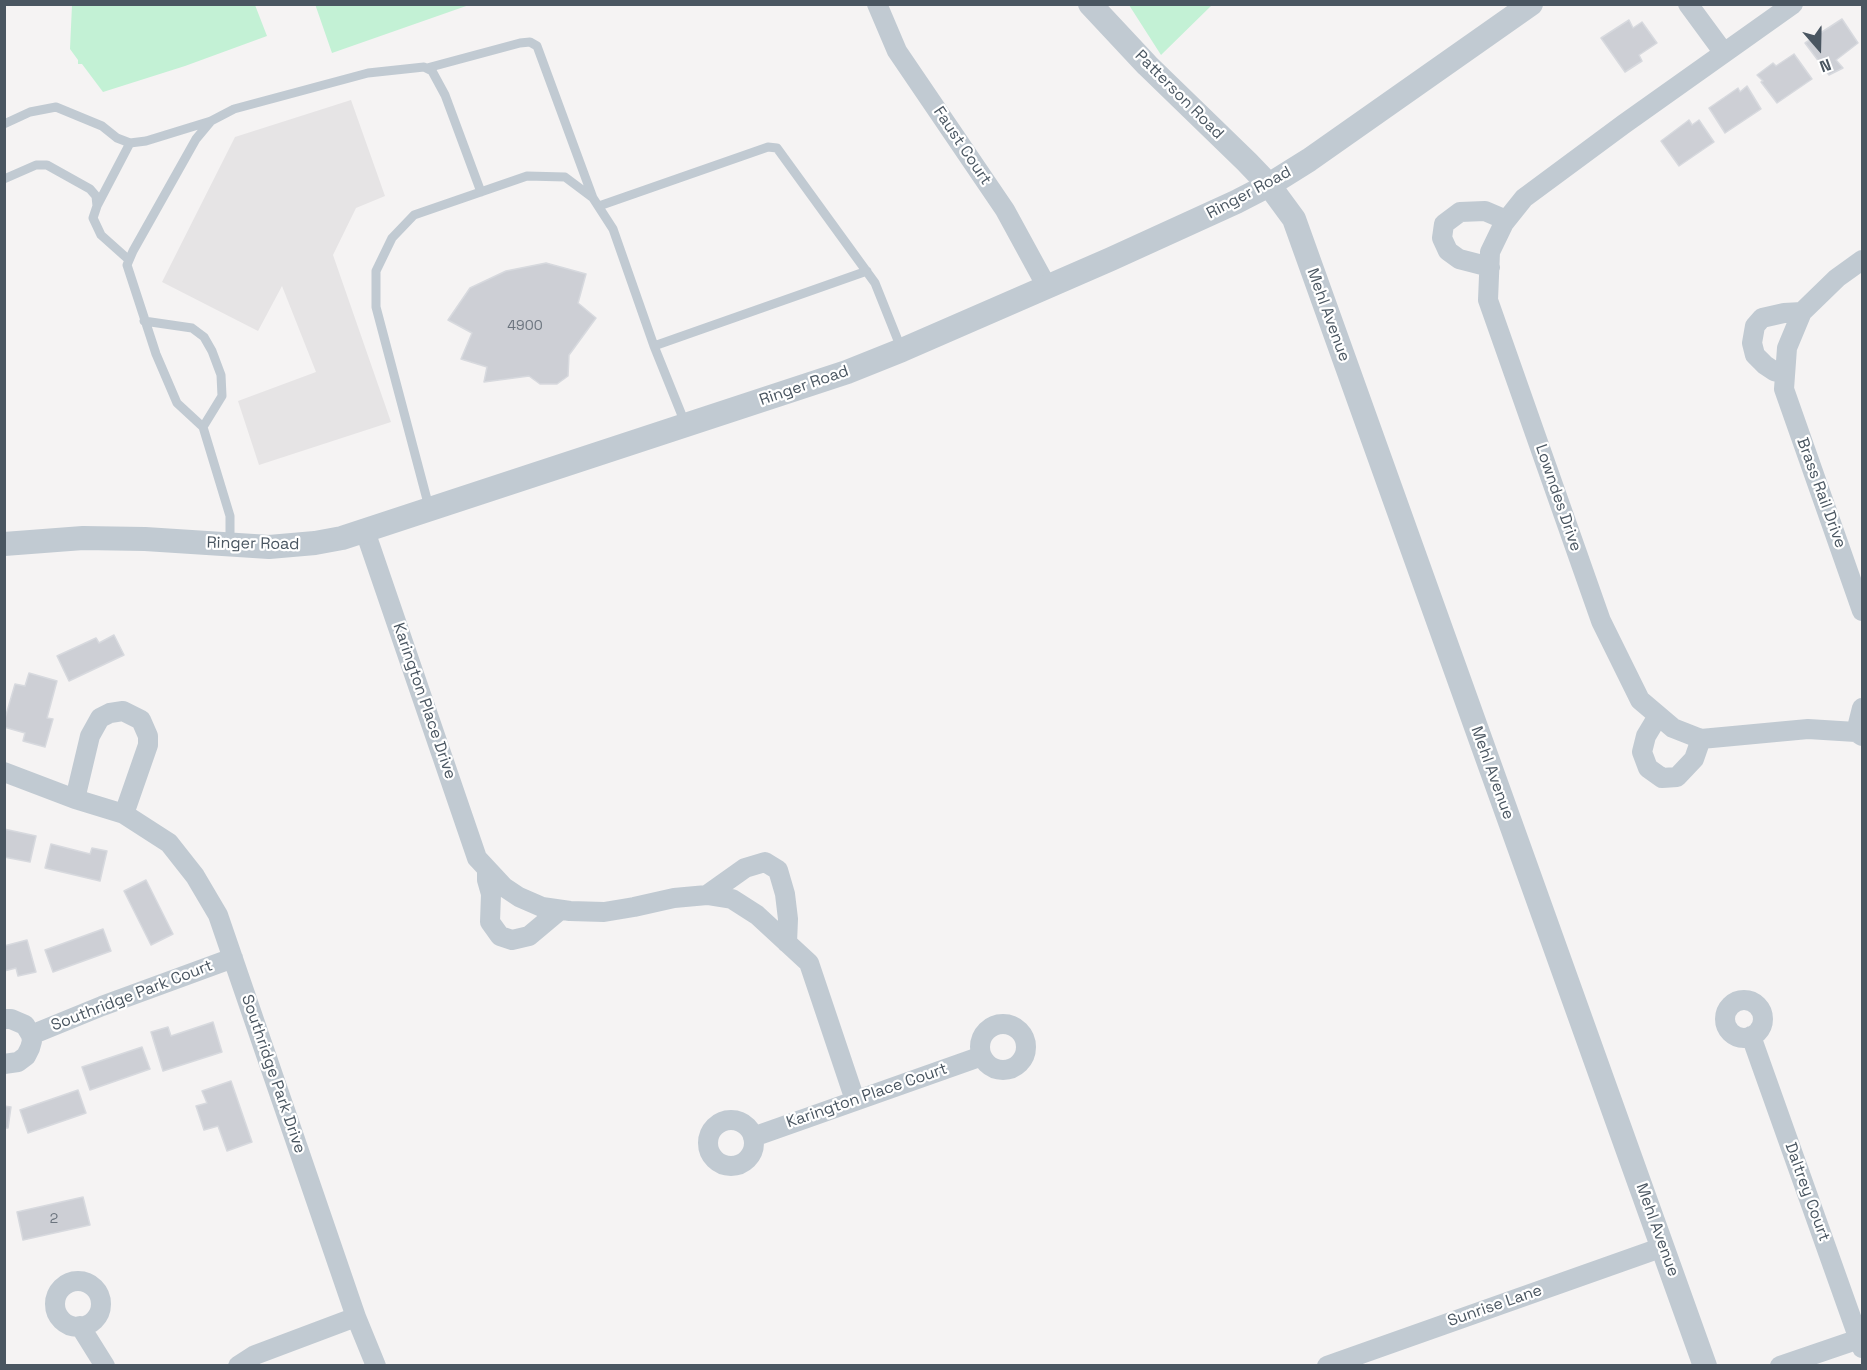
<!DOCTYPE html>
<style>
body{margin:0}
#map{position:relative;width:1867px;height:1370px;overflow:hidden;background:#f5f3f3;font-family:"Space Grotesk",sans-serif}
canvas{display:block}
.frame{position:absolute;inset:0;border:6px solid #4a5661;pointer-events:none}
.north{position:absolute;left:1789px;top:18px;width:60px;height:60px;-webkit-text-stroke:4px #fff;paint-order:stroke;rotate:160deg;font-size:16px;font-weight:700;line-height:24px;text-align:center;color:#4a5661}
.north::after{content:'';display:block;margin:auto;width:21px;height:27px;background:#4a5661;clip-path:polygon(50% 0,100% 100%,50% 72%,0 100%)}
</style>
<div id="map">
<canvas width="1867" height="1370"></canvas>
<div class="frame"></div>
<div class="north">N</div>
</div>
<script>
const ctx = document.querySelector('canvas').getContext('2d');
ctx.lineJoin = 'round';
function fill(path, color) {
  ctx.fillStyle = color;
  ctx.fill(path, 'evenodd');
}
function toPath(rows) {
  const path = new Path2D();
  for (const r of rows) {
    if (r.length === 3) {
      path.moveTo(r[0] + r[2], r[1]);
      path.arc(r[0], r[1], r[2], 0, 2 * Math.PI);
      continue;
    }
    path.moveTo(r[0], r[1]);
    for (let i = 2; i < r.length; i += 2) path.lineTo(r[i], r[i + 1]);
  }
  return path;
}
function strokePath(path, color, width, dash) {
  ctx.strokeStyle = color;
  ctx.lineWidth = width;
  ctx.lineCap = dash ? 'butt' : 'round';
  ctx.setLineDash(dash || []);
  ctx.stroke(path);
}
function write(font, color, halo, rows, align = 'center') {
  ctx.font = font + ' "Space Grotesk",sans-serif';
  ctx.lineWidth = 4.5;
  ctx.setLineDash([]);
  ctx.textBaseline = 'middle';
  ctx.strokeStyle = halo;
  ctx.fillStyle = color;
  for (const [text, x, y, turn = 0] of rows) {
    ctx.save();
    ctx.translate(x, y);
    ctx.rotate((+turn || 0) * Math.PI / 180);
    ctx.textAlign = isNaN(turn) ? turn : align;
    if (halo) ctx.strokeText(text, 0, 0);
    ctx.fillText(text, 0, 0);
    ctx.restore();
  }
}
const education = toPath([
 [351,100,385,196,356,208,333,255,391,422,259,465,238,401,316,372,282,286,258,331,162,282,235,137]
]);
const green = toPath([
 [315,4,469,4,469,5,332,53],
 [72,5,255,5,267,36,185,66,103,92,82,64,78,64,78,60,70,49],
 [1129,5,1212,5,1161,55]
]);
const building = toPath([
 [1842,19,1858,43,1836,60,1843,68,1829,75,1805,43,1842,19],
 [1629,20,1633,28,1642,22,1657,43,1639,55,1642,61,1625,72,1601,38,1629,20],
 [1794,54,1812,79,1777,103,1761,82,1763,81,1757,75,1773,63,1776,66,1794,54],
 [1747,86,1761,109,1725,133,1709,108,1738,88,1740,92,1747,86],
 [1689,120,1692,125,1699,120,1714,142,1679,166,1661,141,1689,120],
 [546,263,586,274,578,303,596,318,569,355,568,376,557,384,540,384,529,376,484,382,487,367,461,359,472,333,448,320,470,288,506,271,546,263],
 [114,635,124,655,69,681,57,656,96,638,99,643,114,635],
 [29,673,57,681,47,718,53,719,45,747,23,741,25,733,4,727,4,722,15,684,25,686,29,673],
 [4,829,36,836,30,862,4,857,4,829],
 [51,844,90,854,92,848,107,851,100,881,45,868,51,844],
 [146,880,173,934,151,945,124,891,146,880],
 [103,929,111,951,53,972,45,950,103,929],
 [27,940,36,972,18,976,16,968,4,971,4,946,27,940],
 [213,1022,222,1052,163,1071,151,1032,168,1027,171,1036,213,1022],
 [142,1047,150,1069,90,1090,82,1067,142,1047],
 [231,1081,252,1142,227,1151,218,1126,204,1130,196,1106,207,1103,202,1091,231,1081],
 [78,1090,86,1113,28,1133,20,1110,78,1090],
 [4,1106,11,1107,8,1128,4,1128,4,1106],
 [83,1197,90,1225,23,1240,17,1212,83,1197]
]);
const service = toPath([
 [427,68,520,43,530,42,537,46,593,198],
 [4,124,30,112,56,107,102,126,117,138,130,143,146,141,211,121],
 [4,179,36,165,47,165,90,189,96,196,97,206,93,218,101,235,129,260],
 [97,206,130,143],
 [599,206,768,147,777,148,875,283,901,348],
 [144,321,192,328,204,337,212,351,221,375,222,396,203,427],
 [654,346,867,271],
 [429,507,376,307,376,271,392,238,414,215,527,176,565,177,593,198,613,229,654,346,685,423],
 [230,543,230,516,203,427,177,403,156,354,127,265,133,251,196,139,211,121,234,109,368,73,424,67,432,71,445,95,481,192]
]);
const minor = toPath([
 [877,4,897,51,1005,210,1047,287],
 [1688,4,1724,53],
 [1793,4,1624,124,1524,198,1504,223,1490,252,1488,300,1601,621,1640,700,1673,728,1701,739,1808,729,1856,732,1862,736],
 [1862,260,1837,278,1802,312,1787,348,1784,389,1862,611],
 [1490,267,1459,259,1448,251,1442,238,1444,224,1460,212,1485,211,1506,220],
 [1785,374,1774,371,1765,365,1755,355,1752,343,1755,326,1762,318,1784,313,1802,312],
 [365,531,477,858,504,887,519,897,542,907,570,911,604,912,634,907,674,898,707,895,732,899,757,915,809,963,855,1100],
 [1658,716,1646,736,1642,752,1648,768,1662,778,1677,777,1694,759,1701,739],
 [1856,732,1862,708],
 [4,772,75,799,124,814,169,843,195,876,218,915,356,1317,376,1366],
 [75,799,90,736,100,718,110,713,123,711,141,720,148,736,148,745,124,814],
 [487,869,487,880,491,894,490,922,500,936,512,940,529,936,560,910],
 [707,895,745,868,765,862,778,870,785,894,788,919,787,943],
 [1744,1019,19],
 [4,1019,11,1019,25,1025,31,1035,32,1041,30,1048,26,1056,18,1062,4,1064],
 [1003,1047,23],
 [31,1035,102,1006,233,958],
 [1751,1036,1862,1348],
 [731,1143,23],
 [753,1137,982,1056],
 [78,1304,23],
 [80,1326,105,1366],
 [238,1366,255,1355,356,1317],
 [1327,1366,1663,1247],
 [1780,1366,1862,1338]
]);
const tertiary = toPath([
 [1090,4,1147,65,1247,162,1269,185,1294,219,1705,1366],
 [4,544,83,538,145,539,269,547,315,543,342,538,847,372,902,350,1111,259,1236,202,1269,185,1309,160,1531,4]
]);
const numberNames = [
 ["4900",525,326],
 ["2",54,1219]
];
const streetNames = [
 ["Patterson Road",1179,95,45],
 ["Faust Court",962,146,56],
 ["Ringer Road",1249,193,-28],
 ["Mehl Avenue",1328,315,70],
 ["Ringer Road",804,386,-19],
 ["Brass Rail Drive",1821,493,70],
 ["Lowndes Drive",1558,498,71],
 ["Ringer Road",253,544,1],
 ["Karington Place Drive",424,701,71],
 ["Mehl Avenue",1492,773,70],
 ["Southridge Park Court",132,996,-21],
 ["Southridge Park Drive",273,1074,71],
 ["Karington Place Court",867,1096,-19],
 ["Daltrey Court",1807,1192,70],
 ["Mehl Avenue",1657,1230,70],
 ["Sunrise Lane",1495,1306,-19]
];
fill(education, '#e6e4e5');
fill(green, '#c3f1d5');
fill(building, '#cdcfd5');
strokePath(building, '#d7d9de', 1.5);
strokePath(service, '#c1cad2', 9);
strokePath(minor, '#c1cad2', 20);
strokePath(tertiary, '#c1cad2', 24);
write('14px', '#6b747e', null, numberNames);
write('16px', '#4a5661', '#fff', streetNames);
</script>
